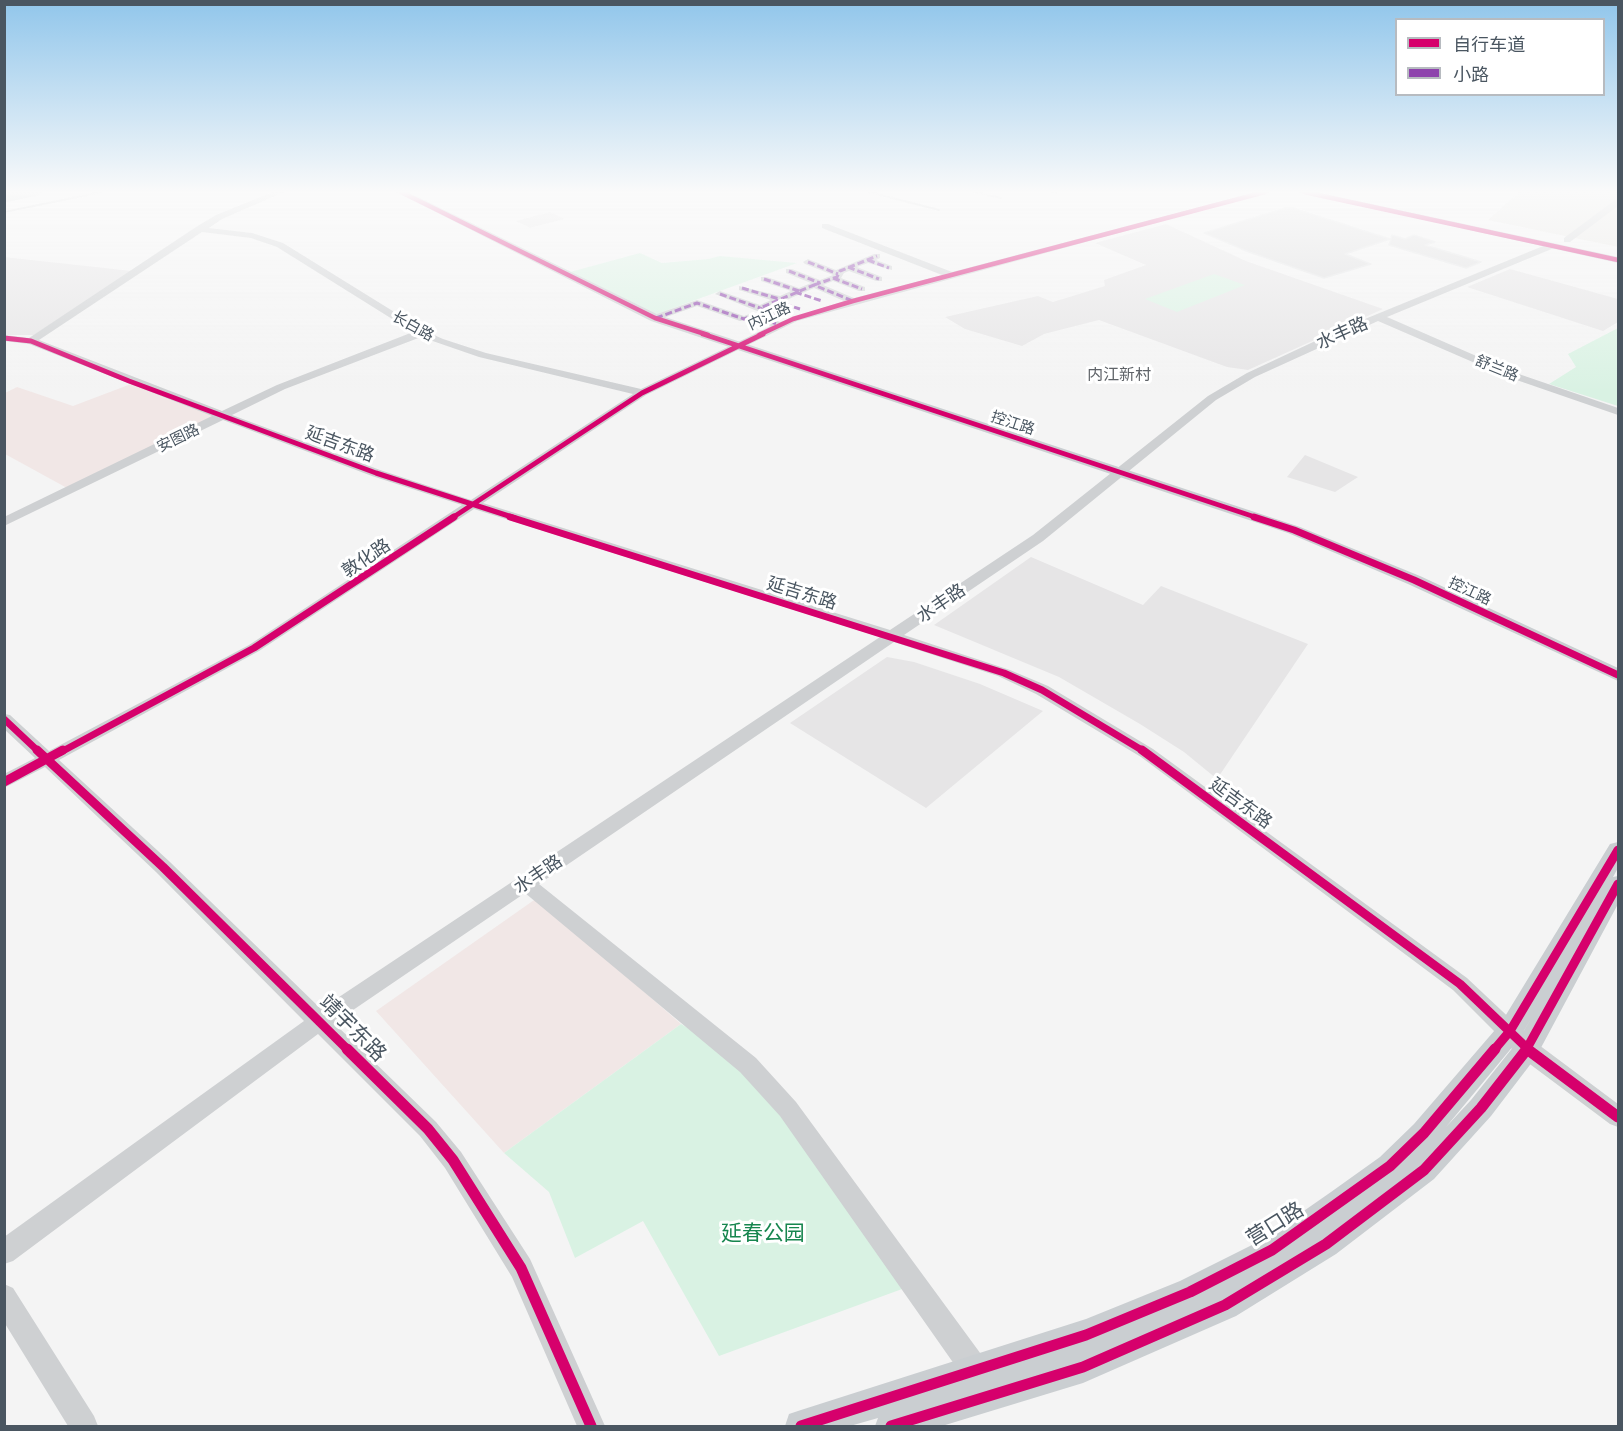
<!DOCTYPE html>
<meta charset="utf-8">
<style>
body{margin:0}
#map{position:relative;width:1623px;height:1431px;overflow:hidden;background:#f4f4f4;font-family:Commissioner,"Noto Sans SC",sans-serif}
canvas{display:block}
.frame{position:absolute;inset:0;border:6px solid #4a5661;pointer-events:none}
.legend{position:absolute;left:1395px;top:18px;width:210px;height:78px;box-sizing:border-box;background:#fff;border:2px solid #b7bbc0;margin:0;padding:8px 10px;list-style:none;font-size:18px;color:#4a5661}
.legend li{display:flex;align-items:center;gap:12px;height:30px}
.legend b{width:30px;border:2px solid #b7bbc0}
</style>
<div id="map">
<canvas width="1623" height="1431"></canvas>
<div class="frame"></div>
<ul class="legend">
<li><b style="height:8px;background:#d6006c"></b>自行车道</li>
<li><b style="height:8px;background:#8e44ad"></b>小路</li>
</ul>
</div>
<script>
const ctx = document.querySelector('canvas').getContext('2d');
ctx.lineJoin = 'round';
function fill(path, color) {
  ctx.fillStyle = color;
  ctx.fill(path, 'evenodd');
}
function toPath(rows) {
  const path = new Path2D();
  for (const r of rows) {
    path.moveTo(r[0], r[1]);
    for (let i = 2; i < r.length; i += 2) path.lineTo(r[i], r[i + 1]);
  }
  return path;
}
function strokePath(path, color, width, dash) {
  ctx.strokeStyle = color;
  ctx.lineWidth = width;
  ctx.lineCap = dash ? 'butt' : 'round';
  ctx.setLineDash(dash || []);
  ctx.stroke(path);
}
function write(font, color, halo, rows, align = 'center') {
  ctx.font = font + ' Commissioner,"Noto Sans SC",sans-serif';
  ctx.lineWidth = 6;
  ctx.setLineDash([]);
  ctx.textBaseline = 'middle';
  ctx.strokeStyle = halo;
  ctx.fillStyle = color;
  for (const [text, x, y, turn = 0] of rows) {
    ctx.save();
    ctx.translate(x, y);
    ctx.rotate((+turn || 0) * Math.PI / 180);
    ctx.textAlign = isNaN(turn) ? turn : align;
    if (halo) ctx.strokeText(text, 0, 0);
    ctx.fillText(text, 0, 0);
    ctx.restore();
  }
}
const commercial = toPath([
 [1519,192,1618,192,1618,247,1488,220]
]);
const education = toPath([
 [550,212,564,219,530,228,516,221],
 [1166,224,1246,261,1383,309,1248,370,1227,367,1099,320,1044,334,1022,346,965,329,945,317,1038,296,1053,302,1105,286,1104,280,1146,265,1095,243],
 [4,257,132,271,34,335,5,335],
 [1510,269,1618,299,1618,322,1603,331,1467,287],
 [1305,455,1358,477,1335,492,1287,477],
 [1031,557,1143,605,1161,586,1308,644,1217,779,1184,752,1140,724,1059,677,934,625],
 [887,657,914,662,980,684,1043,711,926,808,790,723]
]);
const medical = toPath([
 [131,384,216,417,67,488,5,454,5,393,17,387,73,406],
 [537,898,681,1024,504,1153,376,1011]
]);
const green = toPath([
 [640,253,662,263,708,259,720,256,797,263,657,314,570,272],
 [1214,274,1245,285,1177,312,1145,299],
 [1618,328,1618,406,1549,384,1576,367,1568,354],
 [681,1024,724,1050,924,1281,719,1356,643,1221,575,1258,549,1192,504,1153]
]);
const building = toPath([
 [1285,208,1293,208,1390,239,1345,254,1371,264,1324,278,1249,252,1204,233,1285,208],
 [1392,235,1405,239,1414,235,1435,242,1425,245,1481,262,1466,268,1389,245,1392,235]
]);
const minor = toPath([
 [273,192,284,192,222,219,209,228,252,233,283,243,425,331,443,339,486,353,641,389,771,326,752,319,740,321,697,306,655,321,651,320,651,316,697,300,744,316,752,313,780,322,844,301,814,288,766,309,781,314,782,316,777,319,715,294,720,291,760,305,771,300,739,290,739,286,780,296,791,291,761,281,761,277,767,277,799,288,811,283,786,273,786,269,792,269,820,280,833,275,805,264,803,262,808,259,836,270,874,254,880,254,880,258,876,260,892,266,892,270,868,263,857,267,882,277,882,281,876,281,849,271,844,273,841,278,865,287,865,291,859,291,833,281,823,285,854,298,942,275,822,228,822,224,828,224,952,272,1256,192,1269,192,797,321,646,395,483,503,890,630,1033,535,1208,396,1247,373,1343,328,1548,244,1554,244,1554,248,1387,317,1513,372,1618,408,1618,415,1505,376,1378,321,1255,377,1216,400,1043,541,904,635,1010,670,1048,686,1153,749,1467,978,1535,1042,1618,1104,1618,1127,1610,1124,1519,1056,1453,990,1141,757,1036,694,998,676,894,642,539,884,756,1058,796,1102,986,1361,989,1371,986,1381,976,1384,966,1381,780,1116,740,1072,525,893,334,1023,436,1122,461,1152,530,1259,605,1426,577,1426,512,1277,445,1168,420,1136,318,1034,13,1261,4,1264,4,1237,304,1021,156,872,45,767,4,788,4,774,35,758,4,729,4,714,10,715,49,751,249,645,462,505,372,476,223,420,4,526,4,517,212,416,29,344,4,341,4,335,29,338,196,227,216,215,273,192],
 [202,232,251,238,277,247,413,332,277,385,222,411,39,340,202,232],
 [421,337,479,357,633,394,471,500,380,470,232,415,285,389,421,337],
 [474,509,880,637,321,1009,170,862,59,760,259,651,474,509],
 [1615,200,1618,200,1618,206,1570,242,1564,242,1564,238,1615,200],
 [4,1284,13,1288,94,1416,98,1426,68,1426,4,1322,4,1284]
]);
const major = toPath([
 [4,192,23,192,4,198,4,192],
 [396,192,408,192,659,315,1300,527,1420,576,1618,668,1618,681,1408,584,1288,533,651,321,396,192],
 [1299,192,1316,192,1618,257,1618,263,1299,192],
 [1618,842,1618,868,1613,877,1618,876,1618,904,1536,1057,1491,1116,1434,1179,1336,1254,1236,1316,1083,1383,942,1426,875,1426,878,1418,850,1426,785,1426,789,1414,801,1410,1086,1319,1180,1281,1262,1240,1331,1192,1380,1157,1414,1124,1501,1023,1610,844,1618,842],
 [1532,1017,1518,1041,1471,1100,1446,1127,1519,1039,1532,1017]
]);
const highway = toPath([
 [18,192,40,192,38,194,4,201,4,195,18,192]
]);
const rail = toPath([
 [869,192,939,210],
 [974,192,1001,198],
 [1052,192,1056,193],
 [4,212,102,192]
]);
const quiet = toPath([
 [868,260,889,268],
 [808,262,838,274],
 [848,267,879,279],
 [789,271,820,283],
 [833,278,862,289],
 [764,279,799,291],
 [814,285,837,277,840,271,877,256],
 [742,288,779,299],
 [795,292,822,301],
 [720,294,760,308],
 [775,301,800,309],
 [775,316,760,308,814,285,853,301],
 [656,318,697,303,744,319,752,316,780,325]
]);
const cyclewayFar4 = toPath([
 [401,192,655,318,708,335],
 [1304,192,1618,260],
 [759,335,793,319,853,301,1265,192]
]);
const cyclewayFar3 = toPath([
 [703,334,1258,518],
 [4,338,31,341,129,381,376,473,515,518],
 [452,518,642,393,763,334]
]);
const cyclewayFar2 = toPath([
 [510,517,1004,673,1042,690,1145,752],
 [1254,517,1294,530,1414,580,1618,675],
 [4,719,39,752],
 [61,752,254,648,454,517]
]);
const cyclewayFar1 = toPath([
 [37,750,163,867,348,1050],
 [1142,750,1460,984,1529,1050],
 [4,782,63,750],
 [1494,1050,1510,1031,1618,850],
 [1526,1050,1618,884]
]);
const cycleway = toPath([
 [347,1049,428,1129,453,1160,521,1268,591,1426],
 [1527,1049,1618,1117],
 [801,1426,1086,1335,1190,1292,1272,1250,1390,1166,1424,1133,1495,1049],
 [891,1426,1083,1367,1225,1305,1326,1244,1424,1170,1481,1108,1527,1049]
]);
const farStreetnames = [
 ["内江路",769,316,-25],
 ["长白路",413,326,29],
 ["舒兰路",1497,368,22],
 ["控江路",1013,423,18],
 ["安图路",178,438,-26],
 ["控江路",1470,591,25]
];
const farNeighbourhoodnames = [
 ["内江新村",1119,375]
];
const streetNames = [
 ["水丰路",1342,333,-24],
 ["延吉东路",340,444,20],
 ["敦化路",366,558,-34],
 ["延吉东路",802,593,17],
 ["水丰路",941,603,-34],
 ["延吉东路",1241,803,36],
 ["水丰路",538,874,-34]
];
const nearStreetnames = [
 ["靖宇东路",353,1028,45],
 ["营口路",1275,1224,-32]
];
const nearParknames = [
 ["延春公园",763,1233]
];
fill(commercial, '#e8e7e3');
fill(education, '#e6e5e6');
fill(medical, '#f1e7e6');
fill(green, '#d9f2e3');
fill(building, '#ddddde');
strokePath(building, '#e5e6e7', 1.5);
strokePath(highway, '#b9bec3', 3);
fill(minor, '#ced0d2');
fill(major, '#caced1');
fill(highway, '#bec4c9');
strokePath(rail, '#c9cacc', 2);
strokePath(quiet, '#8e44ad', 3, [7, 3]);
strokePath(cyclewayFar4, '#d6006c', 4.5);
strokePath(cyclewayFar3, '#d6006c', 5);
strokePath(cyclewayFar2, '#d6006c', 7);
strokePath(cyclewayFar1, '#d6006c', 9);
strokePath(cycleway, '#d6006c', 11);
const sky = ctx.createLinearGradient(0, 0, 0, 392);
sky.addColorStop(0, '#91c6eb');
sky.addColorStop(0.49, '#fafafa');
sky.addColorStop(1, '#fafafa00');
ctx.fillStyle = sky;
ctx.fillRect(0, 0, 1623, 392);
write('15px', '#4a5661', '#fff', farStreetnames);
write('16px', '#5f6368', '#fff', farNeighbourhoodnames);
write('18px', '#4a5661', '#fff', streetNames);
write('21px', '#4a5661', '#fff', nearStreetnames);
write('21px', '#17864f', '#fff', nearParknames);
</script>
